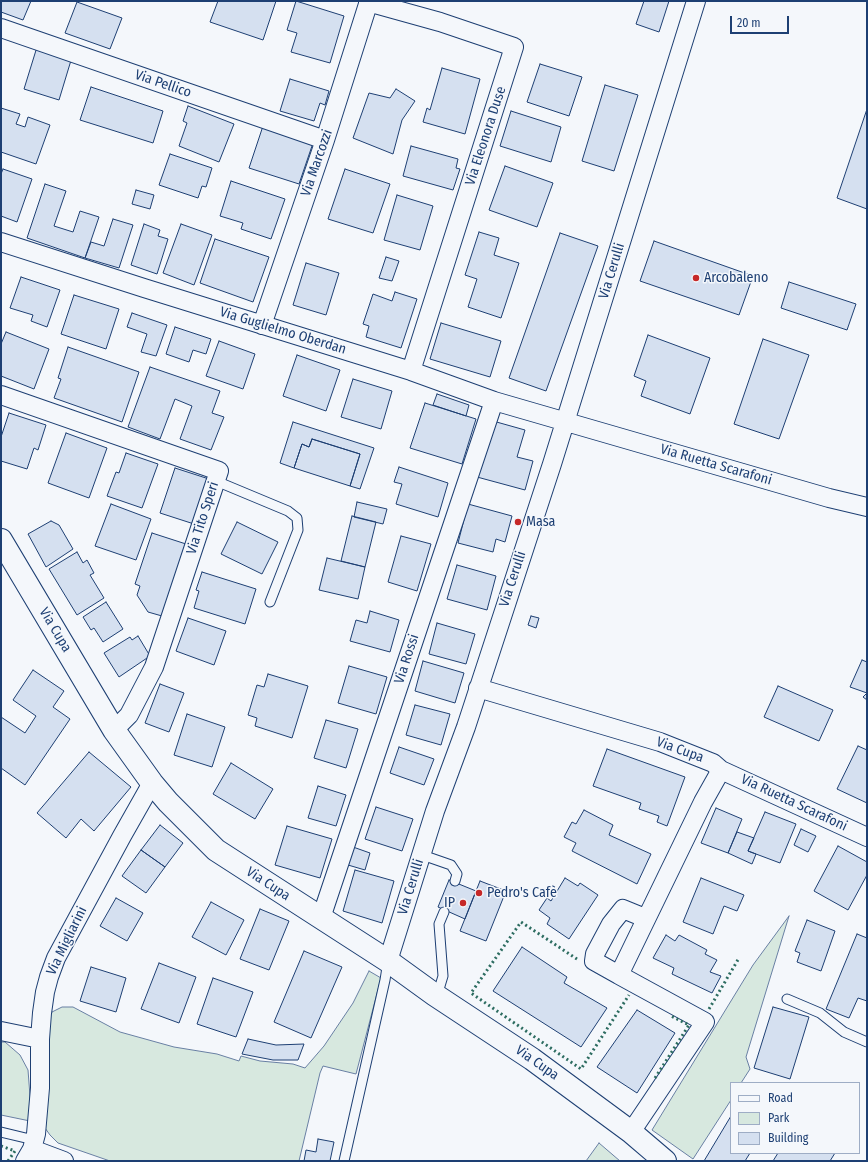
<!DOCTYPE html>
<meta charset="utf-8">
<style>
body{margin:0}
#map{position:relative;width:868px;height:1162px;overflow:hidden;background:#f4f7fb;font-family:"Fira Sans Condensed",sans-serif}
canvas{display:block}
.frame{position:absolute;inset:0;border:2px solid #1d3f73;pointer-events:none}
.legend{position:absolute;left:730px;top:1082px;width:130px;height:72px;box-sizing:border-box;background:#f4f7fb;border:1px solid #9eadc5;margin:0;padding:5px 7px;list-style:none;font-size:12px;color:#1d3f73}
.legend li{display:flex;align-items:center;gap:8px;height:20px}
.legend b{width:20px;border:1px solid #9eadc5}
.scale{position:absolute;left:730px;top:16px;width:59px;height:18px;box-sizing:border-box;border:2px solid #1d3f73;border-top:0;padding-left:5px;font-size:12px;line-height:14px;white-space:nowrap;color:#1d3f73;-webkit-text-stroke:3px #f4f7fb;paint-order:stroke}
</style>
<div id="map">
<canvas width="868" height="1162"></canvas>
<div class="frame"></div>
<ul class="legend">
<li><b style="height:5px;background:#f4f7fb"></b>Road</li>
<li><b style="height:11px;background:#d7e8df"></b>Park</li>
<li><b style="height:11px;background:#d5e0f0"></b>Building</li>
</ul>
<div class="scale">20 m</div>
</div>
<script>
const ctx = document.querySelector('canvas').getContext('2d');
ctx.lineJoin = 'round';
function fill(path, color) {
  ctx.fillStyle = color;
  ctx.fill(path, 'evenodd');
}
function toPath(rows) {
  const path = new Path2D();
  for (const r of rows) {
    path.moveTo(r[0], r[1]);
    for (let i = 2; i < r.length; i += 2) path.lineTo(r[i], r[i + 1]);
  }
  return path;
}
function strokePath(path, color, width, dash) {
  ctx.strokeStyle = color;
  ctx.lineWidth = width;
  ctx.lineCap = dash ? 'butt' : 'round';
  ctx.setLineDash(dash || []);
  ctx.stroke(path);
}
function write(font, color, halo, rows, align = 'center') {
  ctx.font = font + ' "Fira Sans Condensed",sans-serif';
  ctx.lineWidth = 3;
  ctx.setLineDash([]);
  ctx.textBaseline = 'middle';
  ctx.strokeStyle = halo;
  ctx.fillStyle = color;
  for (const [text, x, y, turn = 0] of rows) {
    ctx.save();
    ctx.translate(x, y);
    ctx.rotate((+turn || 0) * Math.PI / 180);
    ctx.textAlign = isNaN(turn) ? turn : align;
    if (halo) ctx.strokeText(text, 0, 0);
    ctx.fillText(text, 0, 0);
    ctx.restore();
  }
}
const green = toPath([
 [789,916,746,1057,750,1069,741,1083,731,1083,731,1100,693,1159,652,1130,753,965,789,916],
 [369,971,381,978,356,1074,323,1066,320,1073,299,1161,110,1161,58,1143,50,1135,45,1128,49,1017,52,1012,62,1007,73,1007,120,1032,174,1047,217,1054,239,1061,241,1056,260,1061,293,1064,305,1068,324,1046,353,1003,369,971],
 [1,1042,5,1042,20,1055,28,1070,30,1096,30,1121,1,1115,1,1042],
 [599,1143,620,1161,586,1161,599,1143]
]);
const building = toPath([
 [1,1,31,1,23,20,1,12,1,1],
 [218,1,276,1,263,40,210,22,218,1],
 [296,1,344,16,330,63,291,52,297,33,287,30,296,1],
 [644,1,669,1,659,32,636,24,644,1],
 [77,2,122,18,110,49,65,33,77,2],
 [37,47,72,57,59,100,24,89,37,47],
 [540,64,582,77,569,116,527,102,540,64],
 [442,68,480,79,465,134,423,122,427,108,430,110,442,68],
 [290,79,329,91,325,105,320,103,314,121,280,111,290,79],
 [605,85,638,95,614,171,582,161,605,85],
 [91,87,163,111,153,143,80,120,91,87],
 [396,89,415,101,402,120,393,154,353,138,369,93,390,98,396,89],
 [188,106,234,124,219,162,179,146,187,123,183,121,188,106],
 [1,108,20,114,16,124,25,127,28,117,50,125,36,164,1,152,1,108],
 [867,109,867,209,837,198,867,109],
 [511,111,561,127,551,162,500,146,511,111],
 [263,126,313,143,299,184,249,168,263,126],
 [411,146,458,159,456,168,460,169,453,190,403,176,411,146],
 [170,154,212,168,206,187,202,186,198,198,159,185,170,154],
 [505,166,553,183,537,227,489,210,505,166],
 [3,169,32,179,17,222,1,216,1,174,3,169],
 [345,169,390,184,373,233,328,219,345,169],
 [231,181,285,199,271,239,241,229,243,223,220,216,231,181],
 [45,184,66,191,54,226,73,232,80,211,99,217,85,258,27,238,45,184],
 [136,190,154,195,150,209,132,204,136,190],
 [397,195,433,206,420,250,384,240,397,195],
 [113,219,133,225,119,268,85,258,91,242,104,246,113,219],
 [144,224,160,230,158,236,168,239,157,274,131,265,144,224],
 [181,224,212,235,194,285,163,273,181,224],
 [479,232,499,238,494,255,519,263,501,318,468,307,477,279,465,275,479,232],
 [560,233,598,246,546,391,509,378,560,233],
 [215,239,269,257,253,302,200,283,215,239],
 [654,241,753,276,739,315,640,281,654,241],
 [386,257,399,261,392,281,379,278,386,257],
 [306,263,339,273,326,315,293,305,306,263],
 [21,277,60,290,47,327,31,321,33,315,10,308,21,277],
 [789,282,856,304,847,330,781,308,789,282],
 [395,292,417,299,401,348,366,337,369,326,363,324,373,294,392,301,395,292],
 [74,295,119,309,106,349,61,334,74,295],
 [132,313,167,325,156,356,141,352,147,334,127,327,132,313],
 [441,323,501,341,490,377,430,359,441,323],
 [175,327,211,339,206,354,193,350,189,362,166,354,175,327],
 [6,332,49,349,34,389,1,376,1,344,6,332],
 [648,335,710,358,690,414,641,396,646,381,634,376,648,335],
 [763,339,809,355,779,439,734,424,763,339],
 [219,341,255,354,243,389,206,376,219,341],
 [68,347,139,372,122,422,54,398,61,379,58,378,68,347],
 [297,355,340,370,326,411,283,396,297,355],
 [150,367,220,391,212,413,224,417,211,450,180,439,192,406,175,399,160,439,128,427,150,367],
 [353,379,392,391,381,429,341,417,353,379],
 [437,394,469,405,466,416,433,405,437,394],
 [425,403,476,419,462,464,410,448,425,403],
 [9,413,46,425,38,450,34,448,27,469,1,461,1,437,9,413],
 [493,421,525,430,517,457,533,461,525,490,477,477,493,421],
 [293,422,374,448,360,489,350,486,360,454,312,439,309,447,302,444,294,468,280,463,293,422],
 [66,433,107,448,89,498,48,483,66,433],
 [312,439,360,454,350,486,294,468,302,444,309,447,312,439],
 [126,453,158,464,142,508,107,496,116,472,119,473,126,453],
 [399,467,448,483,438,517,396,504,402,484,394,482,399,467],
 [175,468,209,479,194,524,160,513,175,468],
 [357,502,387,509,383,524,354,517,357,502],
 [111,504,151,519,136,560,95,546,111,504],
 [468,504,512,516,505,542,496,539,493,552,458,543,468,504],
 [352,516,376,522,365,567,341,561,352,516],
 [51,521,59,525,73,549,46,567,28,534,51,521],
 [237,522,278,542,262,574,221,554,237,522],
 [152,533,186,544,162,616,148,612,137,595,140,586,135,584,152,533],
 [401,536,431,544,417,591,388,582,401,536],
 [77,552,83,563,87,560,94,573,90,575,104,598,77,615,49,569,77,552],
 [327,558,365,567,358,599,319,590,327,558],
 [457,565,496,576,487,610,447,599,457,565],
 [202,572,256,589,245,624,194,608,199,591,196,590,202,572],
 [106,602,123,629,103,642,94,628,91,630,83,617,106,602],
 [370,611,399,620,390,652,350,641,356,620,367,623,370,611],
 [531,616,539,618,536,628,528,625,531,616],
 [188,618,226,631,214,665,176,651,188,618],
 [437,623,475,634,466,664,429,654,437,623],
 [138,636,150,656,119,677,104,653,130,637,132,640,138,636],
 [862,660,867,662,867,700,863,697,867,693,850,687,862,660],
 [423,661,464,673,455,703,415,691,423,661],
 [349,666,387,677,376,714,338,703,349,666],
 [33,670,64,691,53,707,70,719,25,785,1,768,1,717,25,733,36,716,13,700,33,670],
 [268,674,308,686,292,738,255,726,257,718,248,715,257,685,264,687,268,674],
 [160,684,184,693,169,732,145,723,160,684],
 [778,686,833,710,819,741,764,717,778,686],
 [415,705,450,714,441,745,406,735,415,705],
 [187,714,225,727,212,767,174,755,187,714],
 [326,720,358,729,346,768,314,758,326,720],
 [858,746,867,750,867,803,837,789,858,746],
 [399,747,434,759,424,785,390,773,399,747],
 [607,749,685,777,667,826,657,822,659,816,639,809,641,803,593,786,607,749],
 [89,752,131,787,94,831,81,819,66,838,37,813,89,752],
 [231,763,273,789,255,819,213,794,231,763],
 [318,786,346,795,336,826,308,818,318,786],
 [376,807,413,819,402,851,365,839,376,807],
 [716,808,742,819,728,853,701,843,716,808],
 [584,810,613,825,609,835,651,854,637,884,572,851,576,843,564,837,572,822,576,824,584,810],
 [765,812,796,824,780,863,748,851,765,812],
 [160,825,183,843,165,867,141,850,160,825],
 [287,826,332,839,320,878,275,865,287,826],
 [801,829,816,836,808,852,794,845,801,829],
 [737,832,754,838,748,851,756,854,752,864,728,853,737,832],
 [838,846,867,862,867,875,848,910,814,891,838,846],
 [353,847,370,853,365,870,348,865,353,847],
 [141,850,165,867,146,893,122,876,141,850],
 [355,870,394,881,382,923,343,911,355,870],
 [565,878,578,886,580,883,598,895,569,939,547,924,550,918,539,910,547,898,551,901,565,878],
 [701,878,744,895,737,911,724,906,713,934,683,922,701,878],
 [449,880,476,891,465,919,438,907,449,880],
 [480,881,506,891,486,941,460,931,480,881],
 [116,898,143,913,127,941,100,926,116,898],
 [211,902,244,920,226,955,192,937,211,902],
 [260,909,289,921,269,970,240,959,260,909],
 [807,920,835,931,821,971,797,962,800,953,795,951,807,920],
 [857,934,867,938,867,1001,858,998,849,1018,826,1009,857,934],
 [666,935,675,941,679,935,707,950,705,954,717,960,710,972,721,976,712,993,672,974,674,968,653,958,666,935],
 [522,947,567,977,564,983,607,1008,581,1047,493,991,522,947],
 [304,951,342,967,311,1038,274,1022,304,951],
 [159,963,196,977,179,1023,141,1009,159,963],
 [91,967,126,978,116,1012,80,1001,91,967],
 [213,978,253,992,236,1037,197,1024,213,978],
 [773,1007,809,1017,790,1079,754,1068,773,1007],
 [637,1010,675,1033,637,1093,597,1067,637,1010],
 [248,1039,276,1045,304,1044,298,1060,273,1060,242,1054,248,1039],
 [731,1116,731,1153,750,1153,745,1161,704,1161,731,1116],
 [318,1139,334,1142,330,1161,304,1161,306,1150,316,1152,318,1139],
 [778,1153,835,1153,830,1161,773,1161,778,1153]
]);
const service = toPath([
 [216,481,288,511,297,518,298,530,270,602],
 [421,854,428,857,451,865,457,874,455,881],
 [435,995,440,986,443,976,439,924,444,912],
 [787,999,820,1013,844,1032,867,1042],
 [1,1132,34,1140],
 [344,1161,385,980,388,961]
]);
const minor = toPath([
 [368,2,440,22,514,47,411,371],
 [1,28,325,140],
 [1,242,144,288,411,371,494,401,829,498,867,507],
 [262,325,325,140,369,1],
 [1,395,219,471,154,667,129,715,114,730],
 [478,688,660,742,713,763,721,770,867,837],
 [321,918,494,401],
 [645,918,623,909,611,924,595,954,594,961,619,975,703,802,721,770],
 [388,961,435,811,466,727,552,464,696,1],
 [619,975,705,1022,631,1132],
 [1,1031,40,1039],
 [32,1149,64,1161],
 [25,1161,32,1149,36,1134,40,1088,40,1039,42,1013,45,992,49,977,56,958,122,836,152,783]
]);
const tertiary = toPath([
 [1,540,114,730,152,783,168,802,216,850,388,961,435,995,532,1059,631,1132,665,1161]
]);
const hedge = toPath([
 [577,959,521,922,471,993,581,1069,629,995],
 [709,1009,739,958],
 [655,1078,689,1025,671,1016],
 [1,1146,15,1151,8,1161]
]);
const markers = [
 [696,278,4,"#c62828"],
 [518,522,4,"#c62828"],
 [479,893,4,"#c62828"],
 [463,903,4,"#c62828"]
];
const streetNames = [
 ["Via Pellico",163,84,19],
 ["Via Eleonora Duse",486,136,-72],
 ["Via Marcozzi",317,163,-71],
 ["Via Cerulli",612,271,-73],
 ["Via Guglielmo Oberdan",283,331,17],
 ["Via Ruetta Scarafoni",716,465,16],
 ["Via Tito Speri",203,518,-72],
 ["Via Cerulli",513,579,-72],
 ["Via Cupa",55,630,59],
 ["Via Rossi",407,659,-72],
 ["Via Cupa",680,750,20],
 ["Via Ruetta Scarafoni",794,803,25],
 ["Via Cupa",268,884,33],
 ["Via Cerulli",411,887,-73],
 ["Via Migliarini",67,941,-64],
 ["Via Cupa",537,1063,35]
];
const poiNames = [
 ["Arcobaleno",704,278],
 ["Masa",526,522],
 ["Pedro's Cafè",487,893],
 ["IP",455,903,"right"]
];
fill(green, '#d7e8df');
strokePath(green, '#687fa3', 1);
fill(building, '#d5e0f0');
strokePath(building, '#1d3f73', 1);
strokePath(service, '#1d3f73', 11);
strokePath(minor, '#1d3f73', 20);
strokePath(tertiary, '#1d3f73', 24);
strokePath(service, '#f4f7fb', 9);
strokePath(minor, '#f4f7fb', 18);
strokePath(tertiary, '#f4f7fb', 22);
strokePath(hedge, '#2c6c60', 3, [2, 3]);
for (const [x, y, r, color] of markers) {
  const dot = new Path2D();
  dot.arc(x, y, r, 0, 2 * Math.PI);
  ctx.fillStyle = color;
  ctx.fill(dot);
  strokePath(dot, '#f4f7fb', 1.5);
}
write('14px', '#1d3f73', '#f4f7fb', streetNames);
write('14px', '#1d3f73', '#f4f7fb', poiNames, 'left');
</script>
